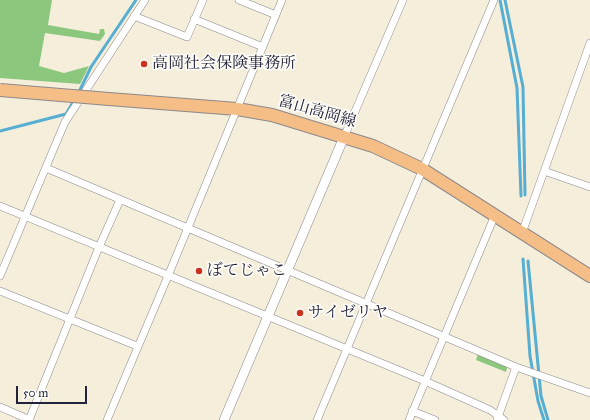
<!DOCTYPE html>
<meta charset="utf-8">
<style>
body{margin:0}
#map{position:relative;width:590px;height:420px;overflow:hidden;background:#f5eedb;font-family:"IM FELL Great Primer",serif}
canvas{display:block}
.scale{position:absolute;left:16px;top:386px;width:71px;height:18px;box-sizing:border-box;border:2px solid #22223b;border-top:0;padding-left:5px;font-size:12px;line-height:14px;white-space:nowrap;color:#22223b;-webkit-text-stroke:3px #fdfcf7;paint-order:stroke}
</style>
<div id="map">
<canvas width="590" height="420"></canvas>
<div class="scale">50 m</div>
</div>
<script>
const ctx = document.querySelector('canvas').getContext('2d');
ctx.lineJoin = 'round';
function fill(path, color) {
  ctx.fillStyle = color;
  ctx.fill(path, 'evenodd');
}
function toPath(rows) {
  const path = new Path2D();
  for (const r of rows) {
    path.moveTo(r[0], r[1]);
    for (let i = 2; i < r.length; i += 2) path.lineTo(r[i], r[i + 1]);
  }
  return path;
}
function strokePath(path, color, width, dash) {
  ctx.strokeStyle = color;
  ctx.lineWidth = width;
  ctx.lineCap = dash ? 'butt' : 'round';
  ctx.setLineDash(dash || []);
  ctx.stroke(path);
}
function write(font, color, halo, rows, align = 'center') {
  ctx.font = font + ' "IM FELL Great Primer","Noto Serif JP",serif';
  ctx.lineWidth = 3.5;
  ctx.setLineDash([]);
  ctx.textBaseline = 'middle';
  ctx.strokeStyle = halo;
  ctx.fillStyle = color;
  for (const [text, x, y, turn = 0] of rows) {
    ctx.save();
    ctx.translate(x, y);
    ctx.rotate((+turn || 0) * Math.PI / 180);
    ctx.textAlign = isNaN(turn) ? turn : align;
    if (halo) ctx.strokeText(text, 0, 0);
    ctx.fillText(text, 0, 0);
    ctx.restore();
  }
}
const green = toPath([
 [0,0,52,0,48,25,99,34,100,29,104,29,105,34,100,41,45,33,39,66,64,73,89,66,80,84,0,78],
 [480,348,509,360,506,372,476,360]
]);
const stream = toPath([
 [500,0,517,88,521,196],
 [505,0,523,87,525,195],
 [78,94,91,67,136,0],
 [0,131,66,114,75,99],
 [523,259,530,356,538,401,544,420],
 [528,261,541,396,548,420]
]);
const minor = toPath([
 [239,0,276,15],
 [134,16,187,37,203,0],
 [194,19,263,47],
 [344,137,403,0],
 [46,168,516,367,590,393],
 [544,171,590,187],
 [0,206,425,381,490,410,504,420],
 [522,233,590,43],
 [0,276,65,122,145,0],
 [0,291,137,346],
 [0,407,30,420],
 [412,411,435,420],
 [29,420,99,247,120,200],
 [107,420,168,276,282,0],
 [317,420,494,0],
 [409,420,495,215],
 [497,420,516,367]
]);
const tertiary = toPath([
 [224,420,344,137]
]);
const primary = toPath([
 [109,99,237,109,272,115,373,146,422,169,590,276]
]);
const primaryBridge = toPath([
 [0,90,109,99]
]);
const markers = [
 [144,64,4,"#c8321e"],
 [199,271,4,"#c8321e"],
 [300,313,4,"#c8321e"]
];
const poiNames = [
 ["高岡社会保険事務所",152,64],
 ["ぼてじゃこ",207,271],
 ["サイゼリヤ",308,313]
];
const streetNames = [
 ["富山高岡線",317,112,16]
];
fill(green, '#8bc87d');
strokePath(stream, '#56aed3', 3);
strokePath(minor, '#8c888b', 8);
strokePath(tertiary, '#8c888b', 10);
strokePath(primary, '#8c888b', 14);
strokePath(minor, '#fff', 7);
strokePath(tertiary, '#fff', 9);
strokePath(primary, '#f6be87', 12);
strokePath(primaryBridge, '#8c888b', 14, []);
strokePath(primaryBridge, '#f6be87', 12);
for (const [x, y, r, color] of markers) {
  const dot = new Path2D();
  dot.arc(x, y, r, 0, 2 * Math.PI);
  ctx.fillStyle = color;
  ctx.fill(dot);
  strokePath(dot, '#fdfcf7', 1.5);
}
write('16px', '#22223b', '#fdfcf7', poiNames, 'left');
write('16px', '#22223b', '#fdfcf7', streetNames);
</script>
